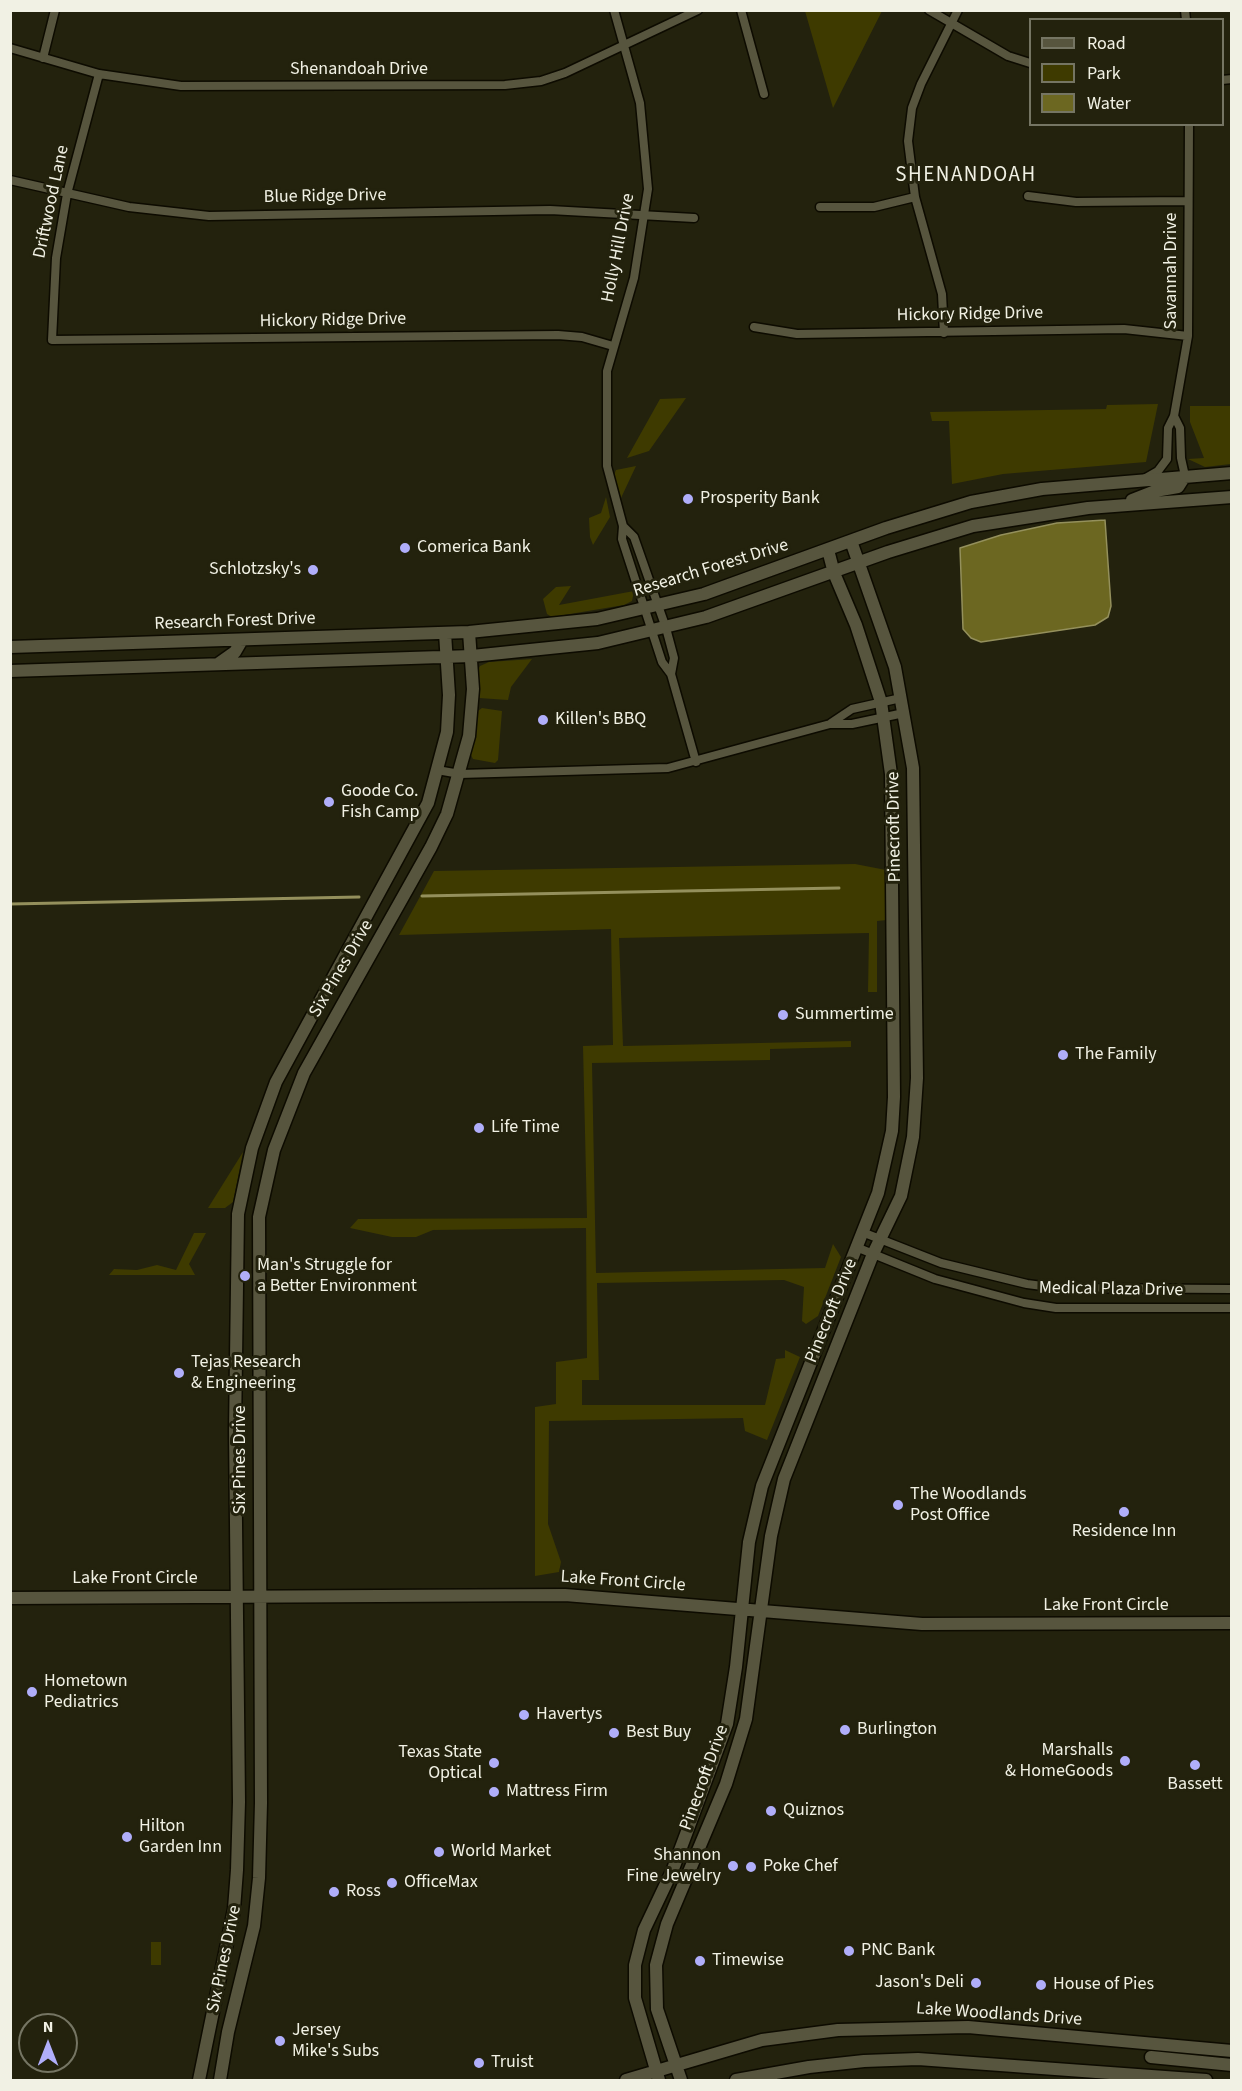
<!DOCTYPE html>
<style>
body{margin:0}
#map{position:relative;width:1242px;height:2091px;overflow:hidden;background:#23220d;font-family:"Source Sans 3",sans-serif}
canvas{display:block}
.frame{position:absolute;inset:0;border:12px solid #f1f1e4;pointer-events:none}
.legend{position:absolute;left:1029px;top:18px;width:195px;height:108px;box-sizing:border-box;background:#23220d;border:2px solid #757563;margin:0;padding:8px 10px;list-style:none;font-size:18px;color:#f1f1e4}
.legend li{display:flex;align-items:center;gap:12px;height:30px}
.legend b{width:30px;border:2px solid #757563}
.north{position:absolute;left:18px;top:2013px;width:60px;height:60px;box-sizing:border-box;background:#23220d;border:2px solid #757563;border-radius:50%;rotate:0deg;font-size:16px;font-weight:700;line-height:24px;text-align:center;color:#f1f1e4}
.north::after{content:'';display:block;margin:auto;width:21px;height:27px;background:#b0aefa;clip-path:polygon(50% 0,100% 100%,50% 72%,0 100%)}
</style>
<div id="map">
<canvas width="1242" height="2091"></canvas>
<div class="frame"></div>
<ul class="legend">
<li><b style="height:8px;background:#57553e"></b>Road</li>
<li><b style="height:16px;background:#3e3a00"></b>Park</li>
<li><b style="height:16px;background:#6c6721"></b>Water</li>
</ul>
<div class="north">N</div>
</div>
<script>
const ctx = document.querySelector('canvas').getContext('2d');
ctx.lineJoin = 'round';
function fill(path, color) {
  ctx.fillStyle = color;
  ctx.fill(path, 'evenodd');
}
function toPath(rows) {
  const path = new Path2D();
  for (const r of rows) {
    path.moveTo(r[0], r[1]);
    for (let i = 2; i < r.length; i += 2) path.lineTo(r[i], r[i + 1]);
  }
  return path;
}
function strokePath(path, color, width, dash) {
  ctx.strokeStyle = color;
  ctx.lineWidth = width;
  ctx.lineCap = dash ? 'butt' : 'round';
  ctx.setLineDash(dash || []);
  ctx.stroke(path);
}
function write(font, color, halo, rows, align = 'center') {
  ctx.font = font + ' "Source Sans 3",sans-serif';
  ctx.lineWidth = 6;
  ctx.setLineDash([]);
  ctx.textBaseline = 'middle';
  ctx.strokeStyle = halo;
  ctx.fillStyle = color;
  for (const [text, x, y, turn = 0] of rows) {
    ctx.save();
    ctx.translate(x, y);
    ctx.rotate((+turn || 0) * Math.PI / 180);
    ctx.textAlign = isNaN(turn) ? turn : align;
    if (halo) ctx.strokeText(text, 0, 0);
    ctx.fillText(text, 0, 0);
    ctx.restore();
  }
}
const green = toPath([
 [805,11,882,11,833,108],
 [686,398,649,451,627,458,660,399],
 [1158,404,1146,462,1003,474,952,484,949,421,932,421,930,412,1106,409,1107,405],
 [1190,406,1231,406,1231,464,1205,467,1188,459,1204,458,1190,422],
 [636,466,621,498,614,475,616,470],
 [606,497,610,517,593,545,590,537,589,518,601,513],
 [571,586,559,605,634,591,632,601,624,605,552,617,547,614,543,599,556,587],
 [532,659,511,687,508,700,479,698,476,695,476,674,480,666,489,662],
 [482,708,502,711,498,760,495,763,473,759,470,753,475,713],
 [855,864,886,870,887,920,877,921,877,992,868,992,869,933,619,938,623,1046,851,1041,851,1047,770,1049,770,1060,592,1063,596,1273,825,1268,833,1244,841,1257,818,1316,806,1324,802,1321,804,1287,784,1280,597,1283,599,1380,582,1380,582,1405,765,1405,776,1359,785,1358,785,1350,800,1357,767,1440,745,1431,743,1418,549,1421,548,1524,561,1562,559,1572,535,1576,535,1407,556,1404,556,1362,587,1358,586,1228,433,1230,416,1237,392,1237,350,1228,358,1219,587,1218,583,1046,613,1045,611,929,399,935,434,871],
 [243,1152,233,1202,225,1208,208,1208],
 [194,1233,206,1233,189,1264,195,1275,109,1275,114,1269,137,1270,157,1265,176,1270],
 [151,1942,161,1942,161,1965,151,1965]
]);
const water = toPath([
 [1105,520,1111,606,1108,617,1095,625,981,642,971,638,963,629,960,548,1001,535,1057,523,1105,520]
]);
const stream = toPath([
 [422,896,839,888],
 [10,904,359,897]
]);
const street = toPath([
 [614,10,640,103,648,189,634,278,607,371,607,466,623,526,622,539,662,662,671,674,696,762],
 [741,10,764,94],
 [929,10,1008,56,1030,63],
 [1185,10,1186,20],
 [10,48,99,74,181,86,505,85,541,81,565,73,698,10],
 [43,58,55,10],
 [99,74,67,194,56,258,52,340,558,335,582,337,613,346],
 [1222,80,1232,79],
 [10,180,129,207,209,216,550,210,694,218],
 [1028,196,1076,202,1188,201],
 [820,207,874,207,915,197],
 [754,327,797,334,1124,329,1188,336],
 [944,333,942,294,915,197,908,141,912,108,921,84,958,10],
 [1174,416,1180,428,1181,458,1185,476],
 [1144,479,1158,471,1167,459,1168,428,1174,416,1188,336,1189,124],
 [623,526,634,537,666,628,674,658,671,674],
 [831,723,852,709,901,698],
 [437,770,460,774,668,768,830,724,852,724,904,713],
 [862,1232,941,1263,1027,1284,1058,1288,1232,1289],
 [856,1247,935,1279,1024,1303,1056,1308,1232,1308]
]);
const secondary = toPath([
 [1132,500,1155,491,1178,487,1185,476],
 [10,647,469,632,597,619,704,594,886,528,971,502,1042,489,1232,473],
 [218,664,235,652,242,640],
 [10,671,472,656,598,643,706,617,888,552,973,526,1088,508,1232,497],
 [10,1598,565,1595,922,1624,1232,1623],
 [1151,2057,1232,2065],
 [199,2080,234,1909,237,1870,239,1802,235,1431,238,1214,252,1148,276,1082,428,803,447,732,449,695,445,633],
 [220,2080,228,2032,254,1926,259,1878,261,1803,259,1217,274,1150,304,1073,431,847,447,814,469,736,473,689,469,632],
 [626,2080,762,2040,838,2030,968,2027,1232,2051],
 [659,2080,635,1998,635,1965,644,1930,673,1869,727,1724,736,1667,749,1542,762,1486,878,1193,892,1131,894,1097,891,774,881,702,856,625,834,573,828,550],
 [681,2080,657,2009,656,1965,667,1924,726,1784,746,1719,771,1536,784,1479,873,1254,901,1196,913,1137,917,1078,913,768,895,667,851,541],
 [736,2080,809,2067,864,2061,918,2059,1206,2080]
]);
const markers = [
 [688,499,6,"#b0aefa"],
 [405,548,6,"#b0aefa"],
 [313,570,6,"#b0aefa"],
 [543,720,6,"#b0aefa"],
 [329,802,6,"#b0aefa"],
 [783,1015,6,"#b0aefa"],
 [1063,1055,6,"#b0aefa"],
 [479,1128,6,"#b0aefa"],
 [245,1276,6,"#b0aefa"],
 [179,1373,6,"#b0aefa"],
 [898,1505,6,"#b0aefa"],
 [1124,1512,6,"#b0aefa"],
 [32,1692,6,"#b0aefa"],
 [524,1715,6,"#b0aefa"],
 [845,1730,6,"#b0aefa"],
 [614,1733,6,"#b0aefa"],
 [1125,1761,6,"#b0aefa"],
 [494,1763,6,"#b0aefa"],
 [1195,1765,6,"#b0aefa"],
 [494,1792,6,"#b0aefa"],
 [771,1811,6,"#b0aefa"],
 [127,1837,6,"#b0aefa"],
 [439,1852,6,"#b0aefa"],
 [733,1866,6,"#b0aefa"],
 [751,1867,6,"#b0aefa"],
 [392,1883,6,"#b0aefa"],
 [334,1892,6,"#b0aefa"],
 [849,1951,6,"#b0aefa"],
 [700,1961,6,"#b0aefa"],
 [976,1983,6,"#b0aefa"],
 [1041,1985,6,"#b0aefa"],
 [280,2041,6,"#b0aefa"],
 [479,2063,6,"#b0aefa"]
];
const streetNames = [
 ["Shenandoah Drive",359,70],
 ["Blue Ridge Drive",325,197,-1],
 ["Driftwood Lane",52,202,-78],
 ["Holly Hill Drive",619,248,-79],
 ["Savannah Drive",1172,271,-90],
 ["Hickory Ridge Drive",970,315,-1],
 ["Hickory Ridge Drive",333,321,-1],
 ["Research Forest Drive",711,569,-17],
 ["Research Forest Drive",235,622,-2],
 ["Pinecroft Drive",895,827,-91],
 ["Six Pines Drive",342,969,-60],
 ["Medical Plaza Drive",1111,1290,1],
 ["Pinecroft Drive",832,1311,-68],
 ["Six Pines Drive",241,1460,-90],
 ["Lake Front Circle",135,1579],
 ["Lake Front Circle",623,1582,4],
 ["Lake Front Circle",1106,1606],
 ["Pinecroft Drive",705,1778,-70],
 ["Six Pines Drive",225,1959,-78],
 ["Lake Woodlands Drive",999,2015,4]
];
const poiNames = [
 ["Prosperity Bank",700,499],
 ["Comerica Bank",417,548],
 ["Schlotzsky's",301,570,"right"],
 ["Killen's BBQ",555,720],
 ["Goode Co.",341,792],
 ["Fish Camp",341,813],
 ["Summertime",795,1015],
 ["The Family",1075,1055],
 ["Life Time",491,1128],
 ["Man's Struggle for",257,1266],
 ["a Better Environment",257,1287],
 ["Tejas Research",191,1363],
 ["& Engineering",191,1384],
 ["The Woodlands",910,1495],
 ["Post Office",910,1516],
 ["Residence Inn",1124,1532,"center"],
 ["Hometown",44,1682],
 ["Pediatrics",44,1703],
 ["Havertys",536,1715],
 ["Burlington",857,1730],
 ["Best Buy",626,1733],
 ["Marshalls",1113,1751,"right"],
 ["& HomeGoods",1113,1772,"right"],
 ["Texas State",482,1753,"right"],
 ["Optical",482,1774,"right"],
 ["Bassett",1195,1785,"center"],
 ["Mattress Firm",506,1792],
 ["Quiznos",783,1811],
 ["Hilton",139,1827],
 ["Garden Inn",139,1848],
 ["World Market",451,1852],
 ["Shannon",721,1856,"right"],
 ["Fine Jewelry",721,1877,"right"],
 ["Poke Chef",763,1867],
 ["OfficeMax",404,1883],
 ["Ross",346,1892],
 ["PNC Bank",861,1951],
 ["Timewise",712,1961],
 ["Jason's Deli",964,1983,"right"],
 ["House of Pies",1053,1985],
 ["Jersey",292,2031],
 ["Mike's Subs",292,2052],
 ["Truist",491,2063]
];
const quarterNames = [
 ["SHENANDOAH",966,176]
];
fill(green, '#3e3a00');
fill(water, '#6c6721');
strokePath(water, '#94905c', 1.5);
strokePath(stream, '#94905c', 3);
strokePath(street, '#0d0b00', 11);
strokePath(secondary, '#0d0b00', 15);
strokePath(street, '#57553e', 8);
strokePath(secondary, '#57553e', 12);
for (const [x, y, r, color] of markers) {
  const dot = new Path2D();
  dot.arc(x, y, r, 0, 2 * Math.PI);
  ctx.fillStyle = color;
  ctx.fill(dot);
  strokePath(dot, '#23220d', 2);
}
write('18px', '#f1f1e4', '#23220d', streetNames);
write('18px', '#f1f1e4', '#23220d', poiNames, 'left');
ctx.letterSpacing = '1.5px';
write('21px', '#f1f1e4', '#23220d', quarterNames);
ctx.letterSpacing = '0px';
</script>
